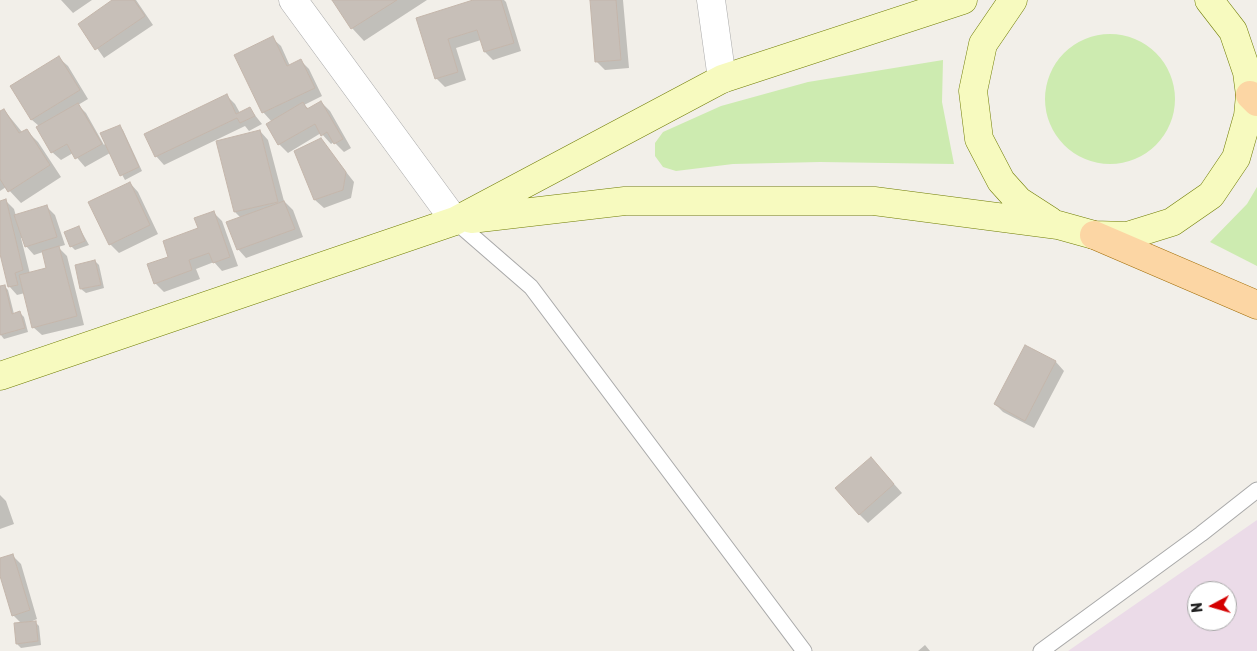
<!DOCTYPE html>
<style>
body{margin:0}
#map{position:relative;width:1257px;height:651px;overflow:hidden;background:#f2efe9;font-family:Rubik,sans-serif}
canvas{display:block}
.north{position:absolute;left:1187px;top:581px;width:50px;height:50px;box-sizing:border-box;background:#fff;border:1px solid #a7a7a7;border-radius:50%;rotate:264deg;font-size:14px;font-weight:700;line-height:20px;text-align:center;color:#222}
.north::after{content:'';display:block;margin:auto;width:18px;height:22px;background:#d40000;clip-path:polygon(50% 0,100% 100%,50% 72%,0 100%)}
</style>
<div id="map">
<canvas width="1257" height="651"></canvas>
<div class="north">N</div>
</div>
<script>
const ctx = document.querySelector('canvas').getContext('2d');
ctx.lineJoin = 'round';
function fill(path, color) {
  ctx.fillStyle = color;
  ctx.fill(path, 'evenodd');
}
function toPath(rows) {
  const path = new Path2D();
  for (const r of rows) {
    if (r.length === 3) {
      path.moveTo(r[0] + r[2], r[1]);
      path.arc(r[0], r[1], r[2], 0, 2 * Math.PI);
      continue;
    }
    path.moveTo(r[0], r[1]);
    for (let i = 2; i < r.length; i += 2) path.lineTo(r[i], r[i + 1]);
  }
  return path;
}
function strokePath(path, color, width, dash) {
  ctx.strokeStyle = color;
  ctx.lineWidth = width;
  ctx.lineCap = dash ? 'butt' : 'round';
  ctx.setLineDash(dash || []);
  ctx.stroke(path);
}
const industrial = toPath([
 [1257,520,1257,651,1068,651],
 [1197,591,1227,591,1227,621,1197,621]
]);
const grass = toPath([
 [1110,99,65],
 [943,60,942,102,954,164,820,162,733,164,676,171,663,167,655,156,655,143,663,132,721,106,808,82],
 [1257,187,1257,266,1210,242,1247,204]
]);
const shadow = toPath([
 [61,0,92,0,73,13],
 [115,0,136,0,153,25,104,58,80,24],
 [334,0,427,0,364,41,352,28],
 [477,0,504,0,506,2,521,51,493,60,485,52,481,40,456,48,466,80,445,87,436,78,417,19],
 [591,0,623,0,629,68,605,70,596,61],
 [272,38,281,46,290,66,301,61,309,69,322,96,304,105,309,109,321,102,330,111,351,148,344,152,334,142,331,144,321,133,288,153,279,144,272,122,263,112],
 [59,58,68,66,88,99,78,105,86,113,104,145,119,126,123,130,142,171,125,180,110,153,85,167,73,153,61,160,52,152,39,126,32,120,12,87],
 [227,96,235,104,240,113,250,109,262,124,249,131,245,126,164,165,156,156],
 [4,110,22,132,26,130,38,142,61,177,21,203,6,187,0,191,0,113],
 [260,131,268,140,284,201,293,210,303,237,246,258,238,249,241,218,235,212],
 [321,140,354,182,351,198,324,208,315,200,295,152],
 [130,183,138,192,158,234,119,253,110,244,90,203],
 [6,201,14,209,16,216,46,206,55,215,65,245,58,247,67,256,84,325,42,335,33,327,25,293,17,295,9,286,0,249,0,202],
 [21,238,23,238,26,246,34,255,43,252,48,269,30,274],
 [213,212,222,221,238,266,222,271,214,262,196,269,200,279,164,292,155,283,170,257],
 [79,227,89,245,75,250,71,246],
 [95,261,99,265,104,288,86,293,81,289],
 [4,286,8,290,14,314,20,313,24,317,28,332,4,339,0,334,0,287],
 [1025,346,1056,362,1064,371,1034,428,1003,412,995,404],
 [871,458,902,493,868,523,859,514],
 [0,495,6,501,14,524,0,529],
 [12,555,21,564,37,619,28,623,35,622,39,626,41,645,21,648,17,644,22,624,13,615,0,572,0,559],
 [925,645,930,651,918,651]
]);
const building = toPath([
 [112,0,134,0,145,16,95,50,78,24,112,0],
 [332,0,397,0,351,29,332,0],
 [473,0,501,0,514,43,484,52,477,30,448,39,458,72,435,79,416,18,473,0],
 [590,0,616,0,621,60,595,62,590,0],
 [273,36,287,66,301,59,315,88,262,113,234,55,273,36],
 [59,56,80,90,31,120,10,86,59,56],
 [227,94,236,114,250,107,255,116,240,123,237,118,155,157,144,134,227,94],
 [321,101,343,139,334,144,327,132,321,136,315,124,278,145,266,124,303,102,307,109,321,101],
 [78,103,102,144,75,159,67,144,51,153,36,127,78,103],
 [4,109,19,133,27,129,50,165,8,192,0,179,0,111,4,109],
 [120,125,139,167,120,176,100,133,120,125],
 [260,130,278,202,234,212,216,141,260,130],
 [321,138,346,172,343,190,314,200,294,151,321,138],
 [130,182,150,225,109,245,88,202,130,182],
 [6,199,23,270,15,273,18,285,8,287,0,254,0,201,6,199],
 [284,201,295,229,237,250,226,222,284,201],
 [47,205,57,237,25,247,14,215,47,205],
 [214,211,230,257,213,263,209,253,189,260,192,270,154,284,147,264,168,257,163,241,198,228,194,218,214,211],
 [79,226,85,241,70,247,64,232,79,226],
 [59,246,77,316,32,328,19,275,46,268,42,251,59,246],
 [95,260,101,285,80,289,75,265,95,260],
 [5,285,12,314,20,311,25,328,0,335,0,286,5,285],
 [1025,345,1056,361,1025,421,994,404,1025,345],
 [871,457,894,484,859,515,835,488,871,457],
 [13,554,30,610,12,616,0,576,0,558,13,554],
 [36,621,38,641,16,644,14,623,36,621]
]);
const service = toPath([
 [455,221,531,287,804,651],
 [1041,651,1201,534,1257,490]
]);
const minor = toPath([
 [711,0,722,79]
]);
const tertiary = toPath([
 [293,0,455,221]
]);
const secondary = toPath([
 [1013,0,983,44,973,91,979,139,1001,181,1019,201,1050,221],
 [471,219,625,201,874,201,1058,225,1094,235,1127,236,1172,222,1211,195,1236,158,1248,116,1250,95,1247,72,1233,31,1209,0],
 [0,376,455,221,722,79,963,0]
]);
const primary = toPath([
 [1250,95,1257,102],
 [1094,235,1257,305]
]);
fill(industrial, '#ebdbe8');
fill(grass, '#cdebb0');
fill(shadow, '#0003');
fill(building, '#c7bfb8');
strokePath(building, '#c4b6ab', 1);
strokePath(service, '#a9a9a9', 17);
strokePath(minor, '#a9a9a9', 29);
strokePath(tertiary, '#a9a9a9', 29);
strokePath(secondary, '#707d05', 29);
strokePath(primary, '#a06b00', 29);
strokePath(service, '#fff', 15);
strokePath(minor, '#fff', 28);
strokePath(tertiary, '#fff', 28);
strokePath(secondary, '#f7fabf', 28);
strokePath(primary, '#fcd6a4', 28);
</script>
